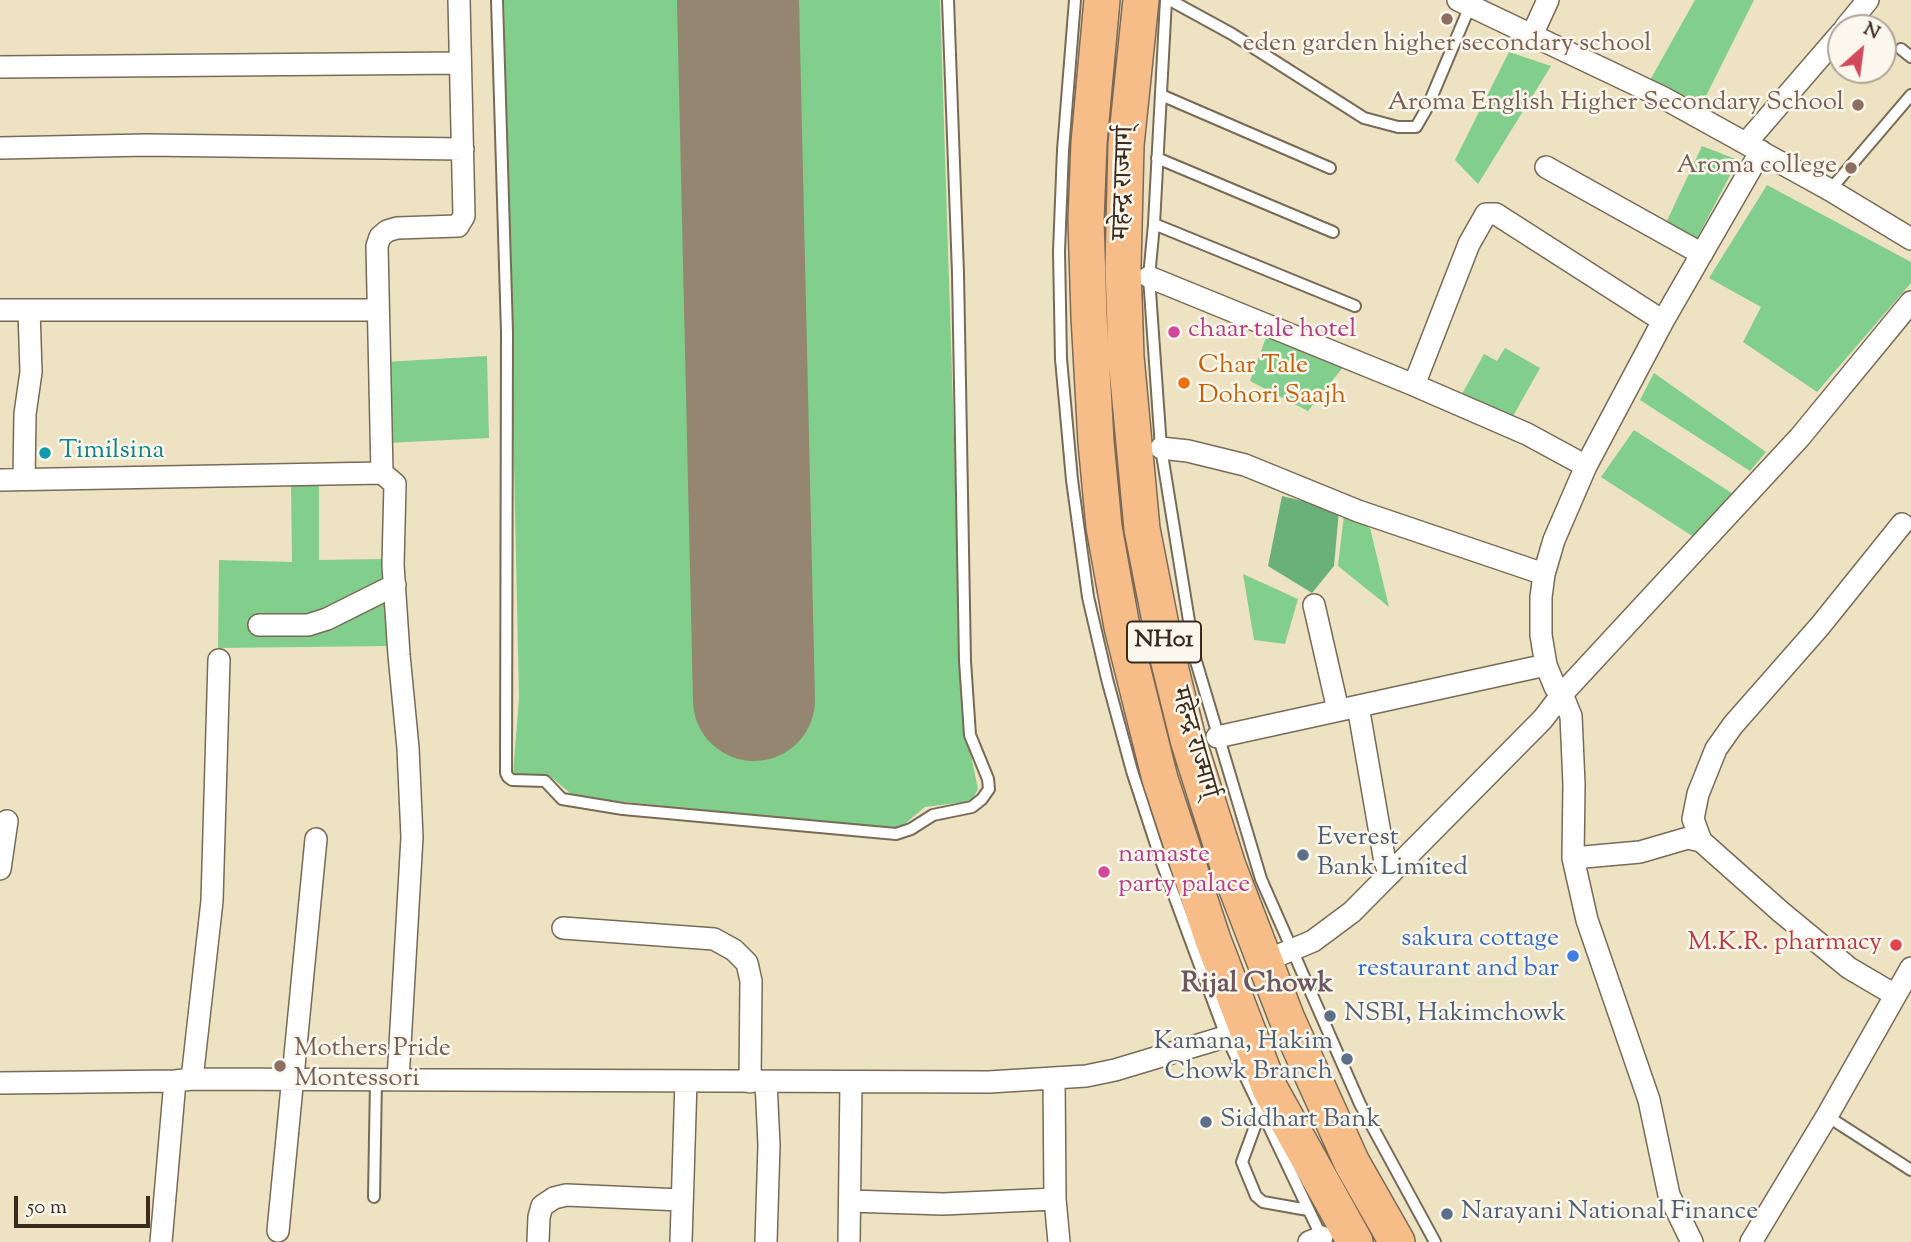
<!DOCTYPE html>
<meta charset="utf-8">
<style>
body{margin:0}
#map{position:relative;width:1911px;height:1242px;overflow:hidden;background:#ede2c2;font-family:"Sorts Mill Goudy",serif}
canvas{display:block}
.north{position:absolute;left:1827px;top:14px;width:70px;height:70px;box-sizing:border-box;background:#fbf7ec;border:2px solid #aea59a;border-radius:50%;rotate:28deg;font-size:19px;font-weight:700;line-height:28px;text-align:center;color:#3b2a1e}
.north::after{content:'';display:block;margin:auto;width:24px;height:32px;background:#d1495b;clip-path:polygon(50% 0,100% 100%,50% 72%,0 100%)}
.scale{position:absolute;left:14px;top:1196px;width:136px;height:32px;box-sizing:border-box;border:4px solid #3b2a1e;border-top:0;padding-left:9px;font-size:21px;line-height:24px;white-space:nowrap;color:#3b2a1e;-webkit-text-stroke:5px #fbf7ec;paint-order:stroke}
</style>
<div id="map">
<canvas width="1911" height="1242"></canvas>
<div class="north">N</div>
<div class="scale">50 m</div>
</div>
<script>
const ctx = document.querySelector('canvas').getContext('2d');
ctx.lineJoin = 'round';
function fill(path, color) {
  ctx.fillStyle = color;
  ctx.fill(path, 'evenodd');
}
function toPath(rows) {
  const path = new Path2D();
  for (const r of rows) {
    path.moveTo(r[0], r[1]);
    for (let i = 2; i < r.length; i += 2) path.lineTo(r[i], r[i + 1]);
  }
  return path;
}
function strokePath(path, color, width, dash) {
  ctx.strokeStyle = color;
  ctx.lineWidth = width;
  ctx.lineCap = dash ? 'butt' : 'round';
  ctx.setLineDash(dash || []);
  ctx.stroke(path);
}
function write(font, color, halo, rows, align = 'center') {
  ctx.font = font + ' "Sorts Mill Goudy","Noto Serif Devanagari",serif';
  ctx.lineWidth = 5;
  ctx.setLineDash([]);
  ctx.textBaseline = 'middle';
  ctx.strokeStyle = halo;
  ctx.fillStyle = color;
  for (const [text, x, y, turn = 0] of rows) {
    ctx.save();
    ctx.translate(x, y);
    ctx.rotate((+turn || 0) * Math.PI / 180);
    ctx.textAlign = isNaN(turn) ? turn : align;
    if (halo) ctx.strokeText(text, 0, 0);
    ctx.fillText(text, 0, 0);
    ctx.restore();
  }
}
const green = toPath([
 [504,0,690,0,708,713,787,708,771,0,940,0,963,717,978,789,973,798,965,802,925,807,901,827,890,827,823,823,579,797,570,793,551,777,513,775,519,697],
 [1695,0,1754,0,1700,108,1649,82],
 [1509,52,1551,66,1478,184,1455,160],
 [1702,146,1738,160,1692,248,1665,225],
 [1767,185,1911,262,1911,283,1817,392,1743,342,1761,307,1709,278],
 [1267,335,1344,366,1308,411,1250,381],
 [1505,348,1540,368,1512,418,1462,394,1484,354,1497,361],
 [487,356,489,438,386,443,385,362],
 [1654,373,1766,452,1750,471,1640,400],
 [1634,430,1741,499,1700,541,1601,477],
 [319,481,319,560,385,559,389,646,218,648,219,560,292,562,291,482],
 [1344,515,1370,528,1389,607,1338,566],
 [1243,574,1298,599,1285,644,1254,640]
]);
const forest = toPath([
 [1282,496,1339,510,1334,566,1312,593,1268,566]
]);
const runway = toPath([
 [738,0,754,700]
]);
const service = toPath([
 [497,0,507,332,506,773,508,777,512,780,545,781,562,799,623,809,896,834,911,829,933,815,972,807,982,799,989,789,988,779,970,735,965,661,958,273,948,0],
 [1075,0,1063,150,1059,251,1061,359,1072,480,1088,597,1107,679,1132,771,1162,863,1226,1036,1323,1240],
 [1166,0,1154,224,1149,277,1161,448,1195,658,1261,879,1360,1104,1435,1242],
 [1170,0,1232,34,1364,118,1398,127,1416,127,1427,108,1470,6],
 [1901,49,1911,57],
 [1161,95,1330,168],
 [1157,158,1333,232],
 [1830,190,1911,95],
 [1154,224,1355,306],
 [1261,1110,1242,1162,1256,1196,1263,1202,1308,1210],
 [1827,1116,1911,1170],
 [374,1197,376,1080]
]);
const minor = toPath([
 [1458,0,1662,97,1830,190,1911,239],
 [1845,28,1868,0],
 [1532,35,1548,0],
 [0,67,460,63],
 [1746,143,1841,33],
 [0,148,146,145,463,149],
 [1546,167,1702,254],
 [1149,277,1414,385,1527,434,1586,466],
 [0,310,377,310],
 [1414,385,1469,244,1486,214,1496,214,1663,321],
 [1161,448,1188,451,1245,465,1358,511,1544,574,1541,597,1541,635,1546,665,1555,687,1562,694,1571,716,1574,784,1573,858,1587,920,1649,1100,1669,1195,1692,1242],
 [24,479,25,414,31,372,29,310],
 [0,480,382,473],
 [1544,574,1554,540,1586,466,1663,321,1761,151],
 [1314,605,1338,710],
 [259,625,308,625,327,619,395,585],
 [1358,706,1385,862,1390,874],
 [1217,737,1546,665],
 [1573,858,1640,852,1688,838,1701,841],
 [0,869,7,821],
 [563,928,714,939,734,950,747,963,751,981,750,1082],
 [1265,961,1313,941,1352,912,1543,719,1562,694,1800,437,1911,302],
 [1895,995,1849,968,1781,912,1701,841,1693,819,1698,794,1716,749,1733,725,1820,626,1902,524],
 [1054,1078,1055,1199],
 [192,1079,212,901,219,660],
 [398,1080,412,837,408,748,399,655,393,565,395,484,382,473,377,246,380,237,387,231,397,228,458,226,464,216,459,0],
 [0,1083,175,1081,192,1079,989,1082,1086,1076,1115,1070,1248,1030],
 [850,1201,943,1204,1055,1199,1059,1242],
 [278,1231,316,839],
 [161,1242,175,1081],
 [538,1242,539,1217,542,1206,554,1198,566,1195,681,1200],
 [681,1242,686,1081],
 [766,1242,769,1145,766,1082],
 [849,1242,851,1082],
 [1309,1242,1322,1237],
 [1751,1242,1827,1116,1911,968]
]);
const trunk = toPath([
 [1102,0,1089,143,1086,220,1089,316,1096,442,1104,527,1122,627,1160,779,1213,940,1270,1089,1355,1242],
 [1141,0,1126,145,1123,267,1126,357,1142,529,1165,646,1189,743,1228,866,1287,1019,1352,1163,1397,1242]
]);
const markers = [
 [1447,19,7,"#8d6e63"],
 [1858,105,7,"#8d6e63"],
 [1851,168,7,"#8d6e63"],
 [1174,332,7,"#d1479c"],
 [1184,383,7,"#e8710a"],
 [45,453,7,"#0f9aa8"],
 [1303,855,7,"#5c6f8a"],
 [1104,872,7,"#d1479c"],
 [1896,945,7,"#e0444e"],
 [1573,956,7,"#3f7fe0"],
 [1330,1016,7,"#5c6f8a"],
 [1347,1059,7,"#5c6f8a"],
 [280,1066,7,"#8d6e63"],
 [1206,1122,7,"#5c6f8a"],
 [1447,1214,7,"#5c6f8a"]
];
const shields = [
 [1164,642,74]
];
const shieldNames = [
 ["NH01",1164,642]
];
const educationNames = [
 ["eden garden higher secondary school",1447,46,"center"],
 ["Aroma English Higher Secondary School",1844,105],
 ["Aroma college",1837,168],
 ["Mothers Pride",294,1051,"left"],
 ["Montessori",294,1081,"left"]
];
const streetNames = [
 ["महेन्द्र राज्मार्ग्",1126,183,-88],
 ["महेन्द्र राज्मार्ग्",1192,743,74]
];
const hotelNames = [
 ["chaar tale hotel",1188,332],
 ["namaste",1118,857],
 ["party palace",1118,887]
];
const foodNames = [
 ["Char Tale",1198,368],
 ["Dohori Saajh",1198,398]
];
const cultureNames = [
 ["Timilsina",59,453]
];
const serviceNames = [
 ["Everest",1317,840],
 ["Bank Limited",1317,870],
 ["NSBI, Hakimchowk",1344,1016],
 ["Kamana, Hakim",1333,1044,"right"],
 ["Chowk Branch",1333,1074,"right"],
 ["Siddhart Bank",1220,1122],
 ["Narayani National Finance",1461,1214]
];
const shopNames = [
 ["sakura cottage",1559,941],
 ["restaurant and bar",1559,971]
];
const healthNames = [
 ["M.K.R. pharmacy",1882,945]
];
const neighbourhoodNames = [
 ["Rijal Chowk",1257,986]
];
fill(green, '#82ce8c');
fill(forest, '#69b178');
strokePath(runway, '#948670', 122);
strokePath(service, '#796a57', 14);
strokePath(minor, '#796a57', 24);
strokePath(trunk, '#796a57', 38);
strokePath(service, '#fff', 10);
strokePath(minor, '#fff', 21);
strokePath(trunk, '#f7bd88', 35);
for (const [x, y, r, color] of markers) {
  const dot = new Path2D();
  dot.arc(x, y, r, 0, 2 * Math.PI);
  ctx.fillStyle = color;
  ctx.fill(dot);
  strokePath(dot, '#fbf7ec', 2.5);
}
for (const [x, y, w] of shields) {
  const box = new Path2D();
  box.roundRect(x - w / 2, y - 20.5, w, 41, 5);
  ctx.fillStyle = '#fbf7ec';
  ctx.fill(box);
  strokePath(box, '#3b2a1e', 2);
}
write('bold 24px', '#3b2a1e', null, shieldNames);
write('26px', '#785e54', '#fbf7ec', educationNames, 'right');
write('26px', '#3b2a1e', '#fbf7ec', streetNames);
write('26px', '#b23c85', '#fbf7ec', hotelNames, 'left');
write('26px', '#c56008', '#fbf7ec', foodNames, 'left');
write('26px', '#0d838f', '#fbf7ec', cultureNames, 'left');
write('26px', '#4e5e75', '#fbf7ec', serviceNames, 'left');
write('26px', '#366cbe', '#fbf7ec', shopNames, 'right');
write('26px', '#be3a42', '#fbf7ec', healthNames, 'right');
write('bold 28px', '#6a5760', '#fbf7ec', neighbourhoodNames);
</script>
